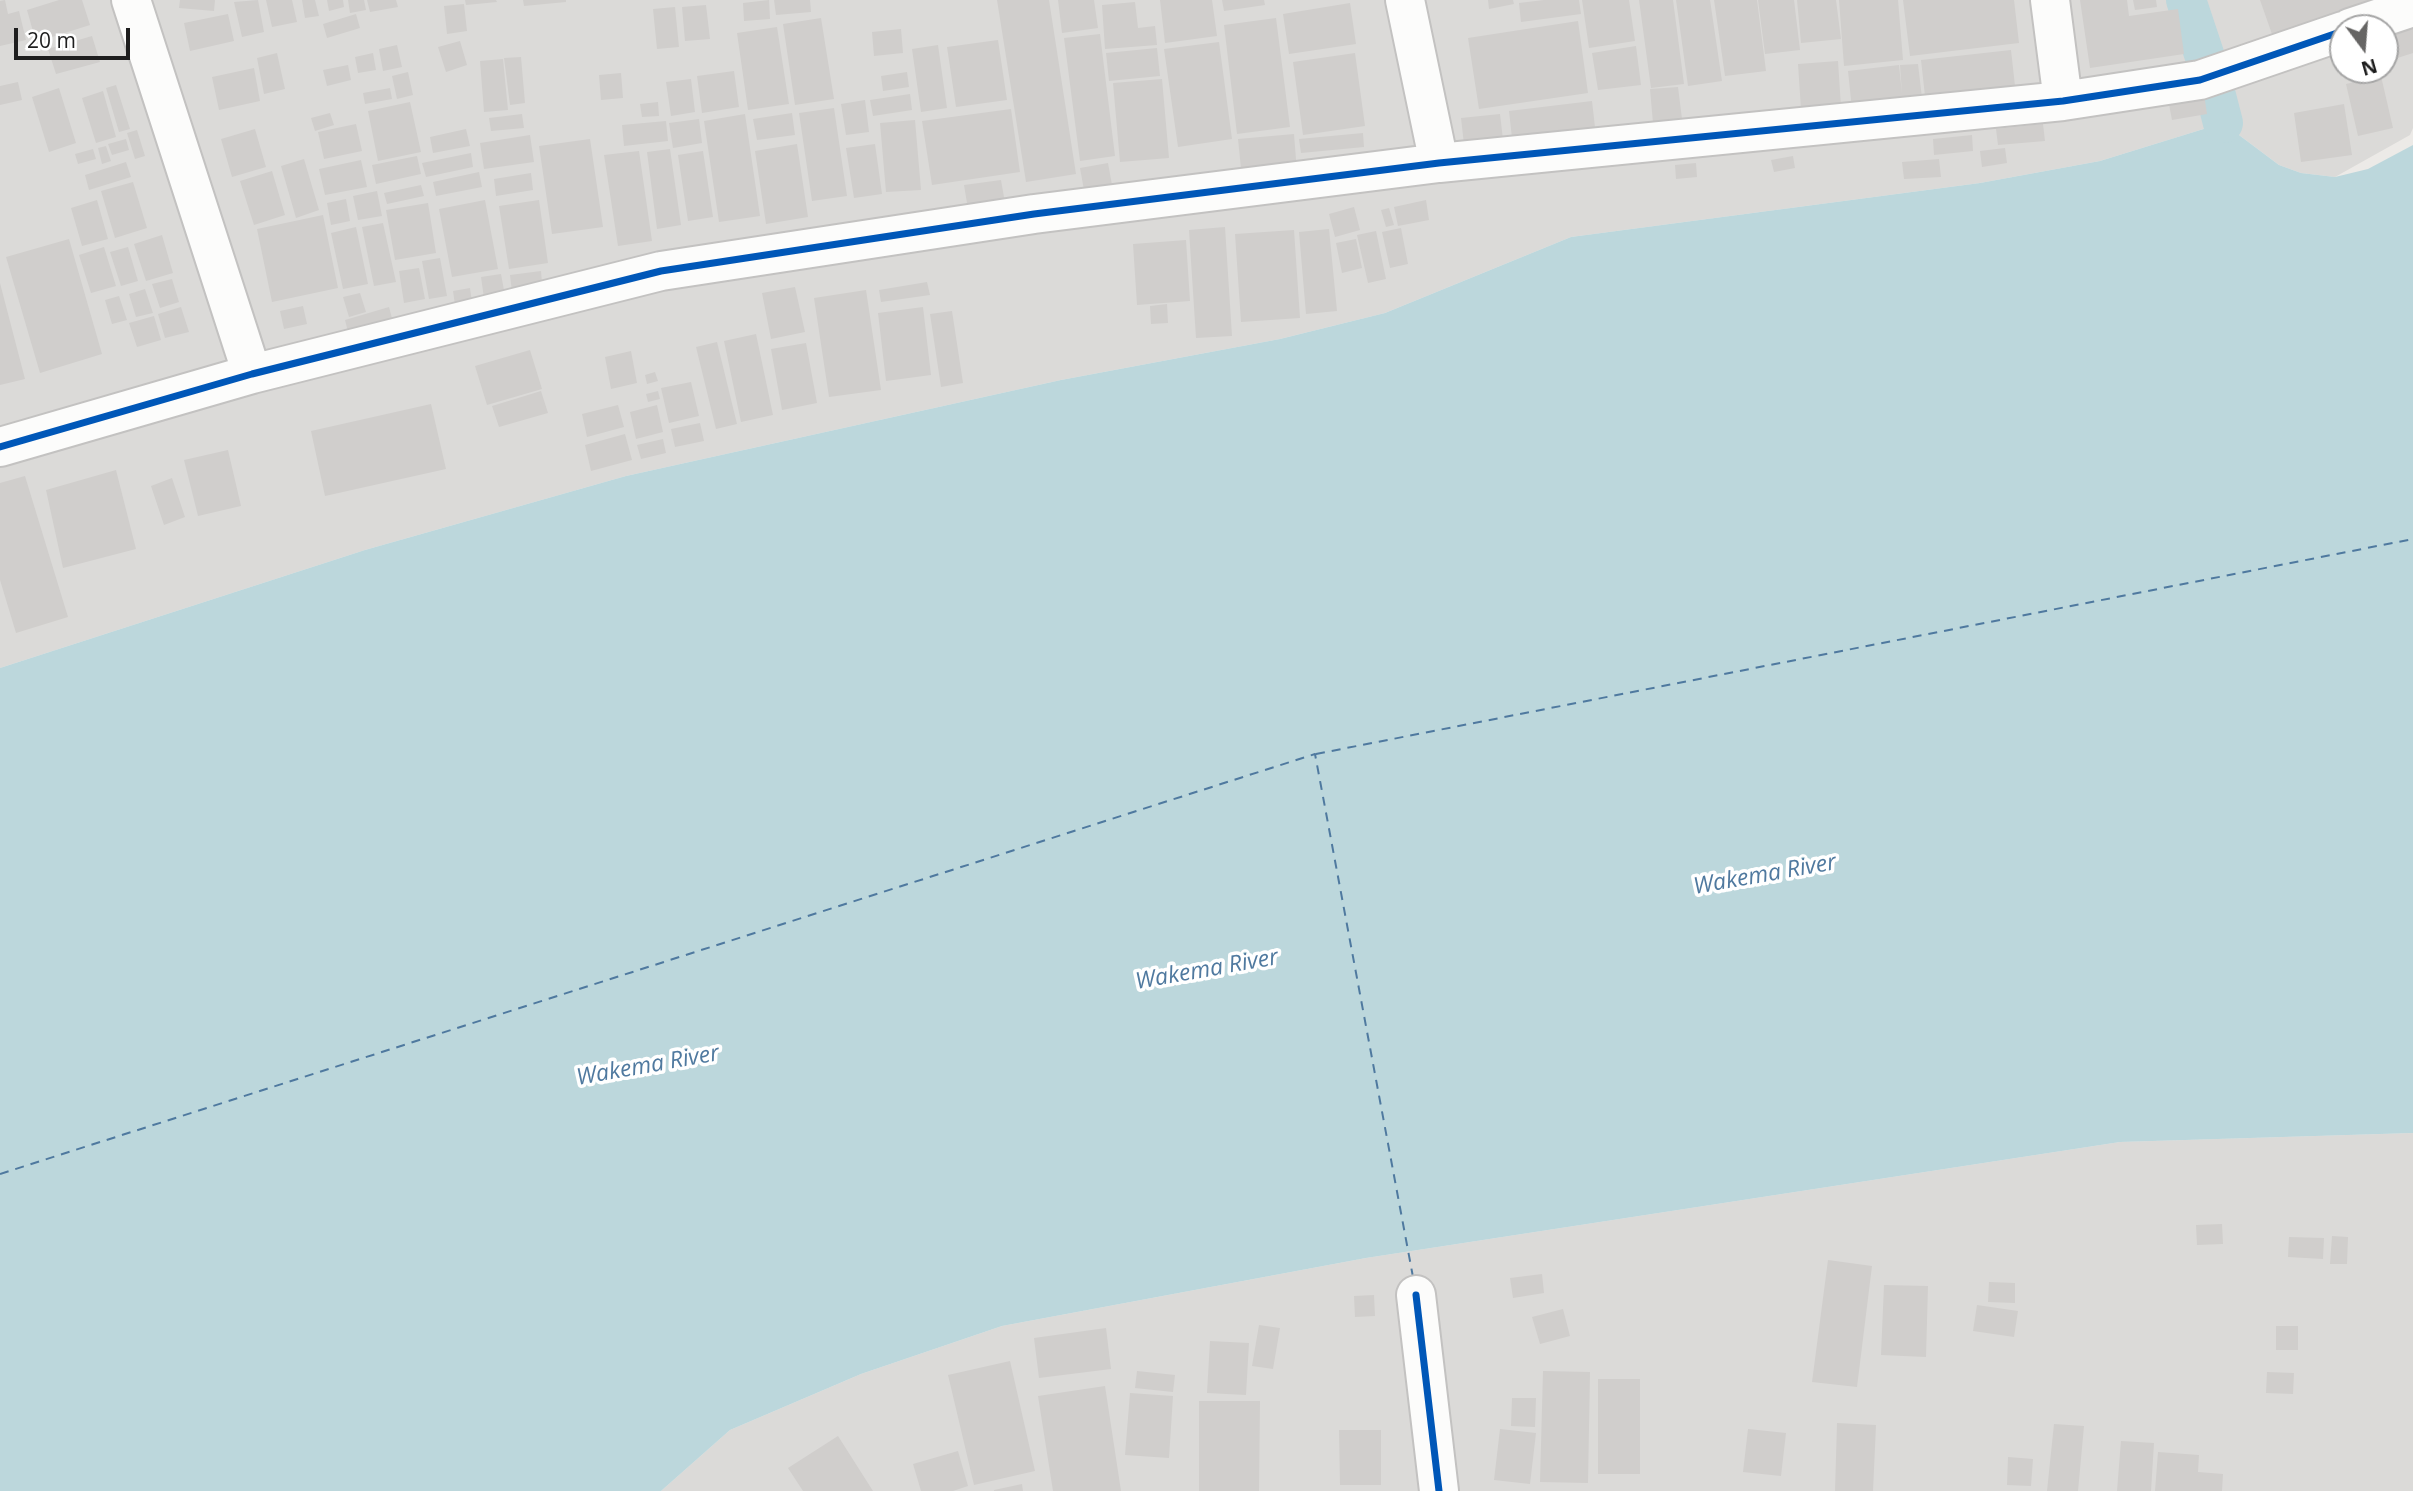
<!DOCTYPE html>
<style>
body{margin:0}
#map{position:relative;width:2413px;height:1491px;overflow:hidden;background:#eceae7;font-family:"Open Sans",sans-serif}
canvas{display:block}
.north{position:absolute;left:2329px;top:14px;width:70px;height:70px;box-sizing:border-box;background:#fff;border:2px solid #a5a5a5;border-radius:50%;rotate:164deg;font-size:19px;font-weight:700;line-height:28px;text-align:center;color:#1e1e1e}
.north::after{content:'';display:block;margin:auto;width:24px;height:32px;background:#666564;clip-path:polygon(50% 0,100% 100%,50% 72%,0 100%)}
.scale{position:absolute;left:14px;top:28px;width:116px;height:32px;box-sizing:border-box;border:4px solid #1e1e1e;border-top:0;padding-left:9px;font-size:21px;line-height:24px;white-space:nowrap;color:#1e1e1e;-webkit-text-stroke:5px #fff;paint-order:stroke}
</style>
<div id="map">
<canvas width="2413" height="1491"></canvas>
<div class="north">N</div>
<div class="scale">20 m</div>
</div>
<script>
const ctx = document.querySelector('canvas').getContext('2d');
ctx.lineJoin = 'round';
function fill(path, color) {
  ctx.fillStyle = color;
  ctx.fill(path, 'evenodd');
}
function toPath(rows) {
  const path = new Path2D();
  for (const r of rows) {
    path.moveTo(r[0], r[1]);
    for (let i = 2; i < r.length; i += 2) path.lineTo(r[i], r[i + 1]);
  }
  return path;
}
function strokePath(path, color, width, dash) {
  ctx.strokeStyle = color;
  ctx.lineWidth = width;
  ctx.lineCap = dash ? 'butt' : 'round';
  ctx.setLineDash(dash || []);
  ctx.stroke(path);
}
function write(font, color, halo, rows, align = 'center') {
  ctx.font = font + ' "Open Sans",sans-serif';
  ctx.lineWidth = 7;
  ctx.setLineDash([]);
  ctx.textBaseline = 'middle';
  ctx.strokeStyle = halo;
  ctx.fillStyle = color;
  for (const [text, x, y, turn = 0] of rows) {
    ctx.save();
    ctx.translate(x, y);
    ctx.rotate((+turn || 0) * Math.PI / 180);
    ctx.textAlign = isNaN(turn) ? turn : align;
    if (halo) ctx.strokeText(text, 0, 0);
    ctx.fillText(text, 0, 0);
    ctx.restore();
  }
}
const residential = toPath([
 [0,0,2413,0,2413,128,2410,135,2335,177,2301,173,2279,165,2223,123,2100,161,1980,183,1571,237,1385,313,1280,339,1061,380,626,476,365,550,0,668],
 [2343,28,2385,28,2385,70,2343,70],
 [2413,1133,2413,1491,661,1491,730,1430,861,1374,1002,1326,1366,1258,2120,1142]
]);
const water = toPath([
 [2223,123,2279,165,2301,173,2335,177,2368,169,2413,145,2413,1133,2120,1142,1366,1258,1002,1326,861,1374,730,1430,661,1491,0,1491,0,668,365,550,626,476,1061,380,1280,339,1385,313,1571,237,1980,183,2100,161]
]);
const canal = toPath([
 [2186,0,2206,60],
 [2214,88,2223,123]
]);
const ferry = toPath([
 [1316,754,2413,539],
 [0,1174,1315,754,1413,1277]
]);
const building = toPath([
 [5,0,8,14,19,11,26,40,0,46,0,1],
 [59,0,82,0,90,25,36,42,27,10],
 [180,0,215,0,214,11,179,8],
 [258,0,264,32,242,37,234,2],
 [266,0,292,0,297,22,272,27],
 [302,0,315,0,319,16,305,18],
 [327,0,343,0,344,7,329,11],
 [348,0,364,0,366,10,350,13],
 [367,0,396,0,398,7,370,12],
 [465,0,496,0,497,2,466,5],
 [523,0,566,0,566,2,524,6],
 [769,0,770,19,744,21,743,3],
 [774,0,810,0,811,12,776,15],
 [997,0,1049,0,1076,174,1026,182],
 [1058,0,1094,0,1098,28,1062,33],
 [1160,0,1212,0,1217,36,1165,43],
 [1222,0,1264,0,1265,5,1224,11],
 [1488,0,1513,0,1514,4,1489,9],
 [1544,0,1579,0,1581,14,1521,22,1519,3],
 [1582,0,1629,0,1635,41,1589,48],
 [1639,0,1673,0,1684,84,1651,88],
 [1676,0,1710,0,1722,81,1688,86],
 [1714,0,1757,0,1766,71,1725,76],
 [1758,0,1794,0,1800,50,1765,54],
 [1797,0,1836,0,1841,39,1801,43],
 [1839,0,1898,0,1903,60,1844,66],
 [1903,0,2014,0,2019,43,1910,56],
 [2080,0,2127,0,2129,16,2178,9,2184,54,2090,68],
 [2133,0,2156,0,2157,7,2135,10],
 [2260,0,2380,0,2273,37],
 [1135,2,1138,28,1155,26,1157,45,1105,49,1102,5],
 [1350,3,1356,44,1289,54,1283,14],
 [464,4,467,31,447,34,444,6],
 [706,5,710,39,685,41,682,7],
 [675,7,679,47,657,49,653,9],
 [228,14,234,41,190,51,184,23],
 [356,14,360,28,327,38,323,24],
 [821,18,834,99,795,105,783,24],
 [1276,18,1290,127,1237,134,1224,25],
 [2413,18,2413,53,2385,62,2385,27],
 [1578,21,1588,93,1479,109,1468,38],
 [777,27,789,104,748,110,737,33],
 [901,29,903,53,874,56,872,32],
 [1100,34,1115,156,1080,161,1064,38],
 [92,36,100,62,56,74,48,49],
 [998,40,1007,100,956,107,947,47],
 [460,41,467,65,446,72,438,47],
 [1219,42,1232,139,1178,147,1164,49],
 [397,45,402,67,383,71,379,49],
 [938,45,947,108,921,112,912,49],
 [1636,46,1641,85,1598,90,1592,53],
 [1157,48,1160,76,1109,81,1106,53],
 [2011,50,2015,86,1925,96,1921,60],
 [277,53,285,89,264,94,257,58],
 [373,53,376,70,358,73,355,57],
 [1355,53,1365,126,1303,135,1293,62],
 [521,57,525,103,510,105,504,58],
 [503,59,508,110,484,112,480,61],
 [1838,61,1841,107,1801,109,1798,64],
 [1918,64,1922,98,1852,109,1848,71,1899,65,1902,94,1900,65],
 [348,65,351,80,327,86,323,70],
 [254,68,260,101,219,110,212,77],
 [2344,70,2373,70,2373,71,2346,79],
 [734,71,739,107,702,113,697,76],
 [408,72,413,95,397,99,392,76],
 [907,72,909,87,883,91,881,76],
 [621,73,623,98,601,100,599,75],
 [2381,76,2393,128,2358,136,2346,84],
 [691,79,695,112,671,116,666,82],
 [1162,79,1169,158,1120,162,1113,83],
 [18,82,22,100,0,105,0,86],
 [116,85,130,129,119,132,106,88],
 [1678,87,1682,119,1653,123,1650,89],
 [59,88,76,143,49,152,32,97],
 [390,88,392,99,365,104,363,93],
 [103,91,116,137,96,143,82,98],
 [910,94,912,110,873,116,870,100],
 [2204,94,2207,114,2172,120,2168,99],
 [865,100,869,132,846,135,841,104],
 [1592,101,1596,136,1513,147,1509,111],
 [410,102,421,152,378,161,368,111],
 [658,102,659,116,642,117,640,104],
 [2344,104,2352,155,2301,162,2294,113],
 [834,108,847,196,812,201,799,113],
 [1011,109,1020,172,932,185,922,121],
 [330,113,334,125,315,131,311,118],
 [792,113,795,135,757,140,753,119],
 [522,114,524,128,491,131,489,118],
 [745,114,760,216,719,222,704,121],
 [1500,114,1504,148,1465,153,1461,118],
 [699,119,702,143,673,148,669,123],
 [915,120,921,190,886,192,880,123],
 [666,121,668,141,624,146,622,125],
 [356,124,362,151,324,159,318,132],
 [2043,124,2045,141,1998,145,1996,129],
 [255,129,266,167,232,177,221,139],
 [466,129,470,146,433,153,430,137],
 [137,130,145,156,135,159,127,133],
 [1363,133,1364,147,1301,153,1299,139],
 [1294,134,1297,172,1242,178,1238,139],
 [530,135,534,162,484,169,480,143],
 [1972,135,1973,151,1934,155,1933,139],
 [126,139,129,150,112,155,108,144],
 [590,139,603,227,552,234,539,146],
 [797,144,808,217,766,224,755,151],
 [875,144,882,194,854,198,846,148],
 [106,146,111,161,102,164,98,148],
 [2005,148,2007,163,1982,167,1980,151],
 [93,149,96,159,78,164,75,154],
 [670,149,681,225,657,229,647,152],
 [639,151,652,241,618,246,604,155],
 [703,151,713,217,688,221,678,155],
 [471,153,473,167,426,177,422,163],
 [417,156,421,174,376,184,372,165],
 [1793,156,1795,168,1774,172,1771,160],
 [304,159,319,210,296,218,281,166],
 [1939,159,1941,177,1904,179,1902,162],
 [361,160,367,187,325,195,319,169],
 [126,162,131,177,89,190,85,175],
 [1108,163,1112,185,1084,190,1080,168],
 [1696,163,1697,177,1676,179,1675,165],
 [272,171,285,215,254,225,240,181],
 [479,172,482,187,436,196,433,182],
 [531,173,533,190,496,196,494,179],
 [1001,180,1005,203,968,209,964,185],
 [133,182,147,228,115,238,101,191],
 [421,185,424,196,387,204,384,193],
 [377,191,382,216,358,220,353,196],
 [346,199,350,221,331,225,327,203],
 [97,200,108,239,82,246,71,208],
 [485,200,498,269,452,277,439,209],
 [539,200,548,263,509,269,499,206],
 [1426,200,1429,220,1398,226,1394,207],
 [428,203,436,253,395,260,386,210],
 [1354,207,1360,230,1335,237,1329,214],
 [1389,208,1394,225,1386,227,1381,210],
 [323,215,338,288,272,302,257,229],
 [383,223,396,282,374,286,362,227],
 [356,227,368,284,343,289,331,233],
 [1225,227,1232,336,1196,338,1189,230],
 [1401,228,1408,264,1390,268,1382,232],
 [1329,229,1337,311,1306,314,1299,232],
 [1294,230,1300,318,1241,322,1235,234],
 [1376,231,1386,279,1368,283,1357,235],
 [162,235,173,273,146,281,134,244],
 [69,239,102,354,40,373,6,257],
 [1356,239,1362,268,1342,273,1336,243],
 [1186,240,1190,301,1137,305,1133,244],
 [104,247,116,286,91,293,79,255],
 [128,247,138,281,121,286,110,252],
 [440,258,447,296,429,299,422,261],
 [419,268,425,299,404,303,399,271],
 [541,271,543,296,513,300,510,275],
 [501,274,506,301,485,305,481,277],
 [172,279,179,302,160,308,152,284],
 [927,282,930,295,881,302,879,290],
 [0,283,25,379,0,385],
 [795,287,805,332,771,339,762,293],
 [470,288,473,309,456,312,453,291],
 [145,289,153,313,136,317,129,294],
 [866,290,881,390,829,397,814,298],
 [360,293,366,312,349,317,343,297],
 [119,296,127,320,112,324,105,300],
 [1167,304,1168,323,1151,324,1150,306],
 [303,306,307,324,284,329,280,311],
 [181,307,189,332,165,338,158,314],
 [389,307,393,322,349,336,345,320],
 [923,307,931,375,886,381,878,313],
 [952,311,963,383,941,387,930,314],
 [154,316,161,340,137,347,129,323],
 [756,334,773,415,741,422,724,341],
 [717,342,737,424,716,429,696,347],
 [806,343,817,403,782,410,771,349],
 [530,350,542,389,487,405,475,366],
 [631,351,637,383,611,389,605,357],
 [655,372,658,381,647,384,645,375],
 [691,382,699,416,669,423,661,388],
 [541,391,548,413,499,427,492,406],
 [658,391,660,399,648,402,646,394],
 [431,404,446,469,325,496,311,431],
 [618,405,624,427,587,437,582,414],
 [657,405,663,432,636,439,630,412],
 [700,423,704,441,675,447,671,429],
 [625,434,632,460,591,471,585,445],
 [663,439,666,453,641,459,637,445],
 [228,450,241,506,198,516,184,460],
 [116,470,136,549,63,568,46,490],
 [25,476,68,617,16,633,0,580,0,483],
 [172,478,185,517,164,525,151,486],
 [2222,1224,2223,1244,2197,1245,2196,1225],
 [2332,1236,2348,1237,2347,1264,2330,1264],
 [2289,1237,2324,1238,2323,1259,2288,1257],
 [1828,1260,1872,1266,1857,1387,1812,1382],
 [1542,1274,1544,1293,1513,1298,1510,1278],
 [1989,1282,2015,1283,2015,1303,1988,1302],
 [1884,1285,1928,1286,1926,1357,1881,1355],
 [1374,1295,1375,1316,1355,1317,1354,1296],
 [1977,1305,2018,1311,2014,1337,1973,1331],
 [1563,1309,1570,1336,1540,1344,1532,1317],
 [1259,1325,1280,1328,1273,1369,1252,1366],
 [2276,1326,2298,1326,2298,1350,2276,1350],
 [1106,1328,1111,1369,1039,1378,1034,1338],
 [1210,1341,1249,1343,1246,1395,1207,1393],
 [1010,1361,1035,1471,974,1485,948,1375],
 [1137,1371,1175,1375,1173,1392,1135,1388],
 [1543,1371,1590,1372,1588,1483,1540,1482],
 [2267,1372,2294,1373,2293,1394,2266,1393],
 [1598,1379,1640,1379,1640,1474,1598,1474],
 [1105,1386,1121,1491,1053,1491,1038,1396],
 [1130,1393,1173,1396,1169,1458,1125,1455],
 [1512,1398,1536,1398,1535,1427,1511,1426],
 [1199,1401,1260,1401,1259,1491,1199,1491],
 [1837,1423,1876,1425,1873,1491,1835,1491],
 [2054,1424,2084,1426,2078,1491,2047,1491],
 [1500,1429,1536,1433,1530,1484,1494,1480],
 [1748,1429,1786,1433,1781,1476,1743,1472],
 [1339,1430,1381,1430,1381,1485,1340,1485],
 [838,1436,873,1491,803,1491,788,1468],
 [2121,1441,2154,1443,2151,1491,2117,1491],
 [958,1451,968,1486,953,1491,921,1491,913,1464],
 [2158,1452,2199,1455,2198,1472,2223,1474,2222,1491,2155,1491],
 [2008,1457,2033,1459,2031,1486,2007,1485],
 [1022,1484,1023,1491,994,1491,994,1490]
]);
const minor = toPath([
 [131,0,252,374],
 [1405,0,1439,163],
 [2050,0,2063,101],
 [2350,28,2413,7],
 [0,447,252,374,661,271,1034,214,1439,163,2063,101,2200,80,2343,31],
 [1416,1295,1439,1491]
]);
const cycleway = toPath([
 [0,447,252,374,661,271,1034,214,1439,163,2063,101,2200,80,2343,31],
 [1416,1295,1439,1491]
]);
const waterNames = [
 ["Wakema River",1765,875,-10],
 ["Wakema River",1207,970,-10],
 ["Wakema River",648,1066,-10]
];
fill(residential, '#dbdad8');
fill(water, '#bcd7dc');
strokePath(canal, '#bcd7dc', 40);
strokePath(ferry, '#4f799f', 2, [9, 7]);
fill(building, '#d0cecc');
strokePath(minor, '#c3c2c1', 42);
strokePath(minor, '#fcfcfb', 38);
strokePath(cycleway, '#0057b8', 7);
write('italic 23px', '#4f799f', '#fff', waterNames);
</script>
